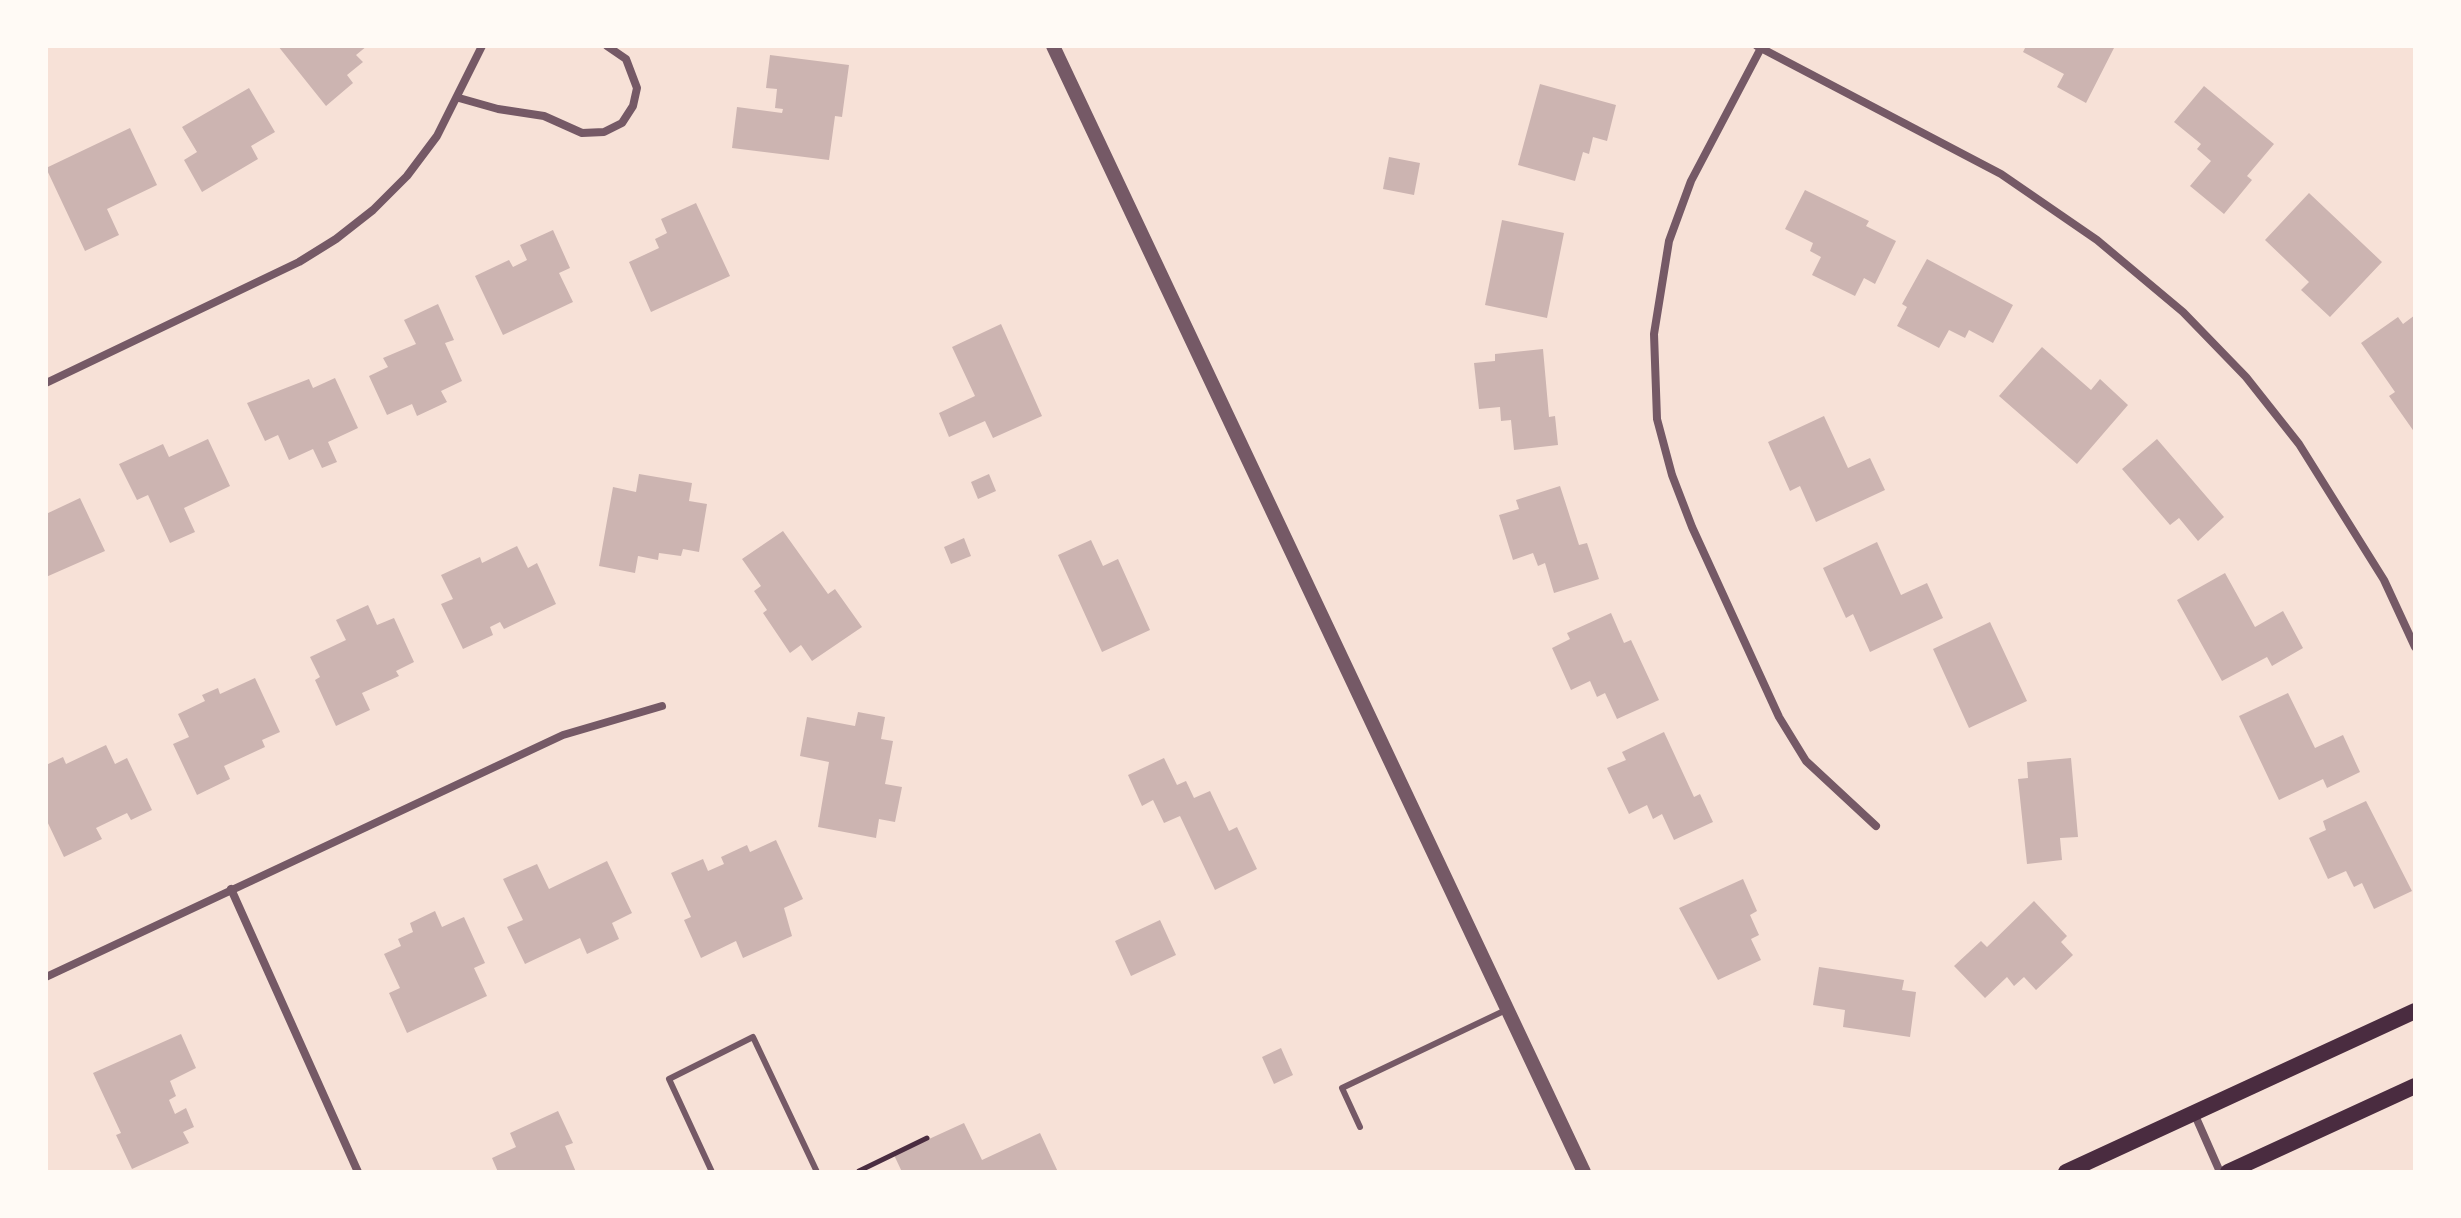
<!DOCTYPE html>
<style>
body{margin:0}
#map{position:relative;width:2461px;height:1218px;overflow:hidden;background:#f7e1d7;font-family:"DejaVu Sans",sans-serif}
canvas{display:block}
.frame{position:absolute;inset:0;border:48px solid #fffaf5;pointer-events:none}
</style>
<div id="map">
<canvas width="2461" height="1218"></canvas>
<div class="frame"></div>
</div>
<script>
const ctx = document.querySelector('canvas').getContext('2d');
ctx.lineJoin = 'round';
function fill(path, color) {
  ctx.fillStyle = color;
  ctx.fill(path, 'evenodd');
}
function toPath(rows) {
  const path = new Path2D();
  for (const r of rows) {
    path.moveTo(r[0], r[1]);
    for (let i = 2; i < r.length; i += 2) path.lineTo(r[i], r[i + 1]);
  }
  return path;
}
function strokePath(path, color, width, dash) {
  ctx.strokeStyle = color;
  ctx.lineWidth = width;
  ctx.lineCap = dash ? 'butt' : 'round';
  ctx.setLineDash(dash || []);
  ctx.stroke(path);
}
const building = toPath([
 [278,46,367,46,356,55,363,62,347,75,353,83,326,106],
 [2026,46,2115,46,2086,103,2057,87,2064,74,2023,52],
 [770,55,849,65,842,117,835,116,829,160,732,148,737,107,782,113,783,109,775,108,777,89,766,88],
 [1540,84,1616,105,1607,141,1593,137,1589,154,1583,152,1575,181,1518,165],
 [2204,86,2274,144,2247,176,2252,180,2224,214,2190,186,2211,161,2197,149,2201,144,2174,122],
 [249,88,275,132,251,146,258,159,202,192,184,160,197,152,182,127],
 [130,128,157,185,107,209,119,235,85,251,46,168],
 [1389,157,1420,163,1414,195,1383,189],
 [1805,190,1869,221,1866,226,1896,241,1875,284,1864,278,1855,296,1812,275,1821,257,1810,251,1813,243,1785,229],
 [2309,193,2382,262,2330,317,2301,290,2309,282,2265,240],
 [696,203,730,276,651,312,629,262,659,248,655,239,667,233,661,219],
 [1502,220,1564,233,1547,318,1485,305],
 [553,230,570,268,559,273,573,302,503,335,475,276,509,260,513,267,527,260,520,245],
 [1927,259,2013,305,1993,343,1969,330,1965,338,1949,330,1939,348,1897,326,1907,307,1902,304],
 [438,304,454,340,445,343,462,381,441,391,447,402,417,416,412,404,387,415,369,376,388,367,383,358,416,344,404,320],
 [2415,315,2415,433,2389,396,2395,392,2361,343,2398,317,2403,324],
 [1001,324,1042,416,993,438,985,421,949,437,939,413,975,396,952,347],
 [2042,347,2091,390,2100,379,2128,405,2077,464,1999,396],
 [1543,349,1549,417,1555,416,1558,445,1514,450,1511,420,1501,421,1500,407,1479,409,1474,363,1495,361,1495,354],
 [335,378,358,428,328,442,337,462,322,468,313,449,289,460,278,435,265,441,247,403,309,379,313,388],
 [1824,416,1848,468,1870,458,1885,490,1816,522,1800,486,1790,491,1768,442],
 [208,439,230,486,184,508,195,532,170,543,148,495,137,500,119,464,163,444,169,457],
 [2157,439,2224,517,2198,541,2179,518,2170,525,2122,469],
 [639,474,692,483,689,501,707,504,699,552,683,549,681,556,659,553,658,560,638,556,635,573,599,566,613,487,636,492],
 [989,474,996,491,978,499,971,482],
 [1560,486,1579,545,1587,543,1599,579,1554,593,1545,563,1538,566,1533,553,1513,560,1499,515,1519,509,1516,500],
 [80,498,105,551,46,577,46,514],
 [783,531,828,594,835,589,862,627,812,661,801,645,790,653,763,613,767,610,754,591,761,586,742,559],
 [964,538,971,556,951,564,944,547],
 [1091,540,1103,566,1118,559,1150,630,1102,652,1058,555],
 [1877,542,1901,595,1927,583,1943,618,1870,652,1853,614,1846,618,1823,568],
 [517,546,528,568,537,563,556,604,504,629,500,622,490,627,493,635,463,649,441,604,453,599,441,575,480,557,482,563],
 [2225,573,2255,627,2283,611,2303,648,2272,666,2267,657,2222,681,2177,600],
 [368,605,377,625,394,618,414,662,396,671,399,676,362,693,370,710,336,726,315,680,320,677,310,657,346,640,336,620],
 [1611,613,1624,643,1631,640,1659,700,1617,719,1605,693,1597,697,1590,681,1571,690,1552,648,1570,639,1567,633],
 [1990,622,2027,701,1969,728,1933,649],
 [255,678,280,732,262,740,265,747,224,766,230,779,197,795,173,744,189,737,178,714,205,701,202,695,218,688,220,694],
 [2288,693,2315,748,2343,735,2360,772,2327,788,2323,779,2279,800,2239,716],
 [858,712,885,717,881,739,893,741,885,784,902,787,895,822,879,819,876,838,818,827,829,762,800,756,807,717,855,726],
 [1664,732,1694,797,1700,794,1713,822,1674,840,1662,814,1653,819,1647,805,1629,814,1607,768,1626,760,1622,752],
 [106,745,115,764,127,758,152,810,131,820,127,813,96,828,102,839,64,857,46,819,46,765,63,757,66,764],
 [1164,758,1177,785,1186,781,1194,798,1210,791,1229,831,1237,827,1257,869,1215,890,1180,816,1164,823,1153,800,1142,806,1128,775],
 [2071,758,2078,837,2060,838,2062,860,2027,864,2018,779,2028,778,2027,762],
 [2366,801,2412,891,2374,909,2362,883,2354,887,2346,871,2328,879,2309,838,2326,830,2323,821],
 [776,840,803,899,784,908,792,936,743,958,736,941,701,958,684,920,691,917,671,873,703,859,708,871,724,864,721,857,747,845,750,852],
 [607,861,632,913,612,923,619,939,587,954,580,938,525,964,507,927,523,920,503,879,537,864,549,889],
 [1743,879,1757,911,1750,915,1759,935,1751,939,1761,960,1718,980,1679,908],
 [2034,901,2067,936,2061,942,2073,955,2036,990,2024,977,2014,986,2007,977,1985,998,1954,966,1981,941,1987,947],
 [435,911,442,927,464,917,485,963,474,968,487,996,407,1033,389,993,400,988,384,954,401,946,398,939,413,932,410,923],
 [1160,920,1176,955,1131,976,1115,941],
 [1819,967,1904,980,1902,990,1916,992,1910,1037,1843,1027,1845,1010,1813,1005],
 [181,1034,196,1068,170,1081,176,1096,169,1100,175,1114,186,1108,194,1127,183,1132,189,1143,132,1169,116,1135,121,1133,93,1073],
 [1281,1048,1293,1075,1274,1084,1262,1057],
 [558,1111,573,1143,565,1146,576,1172,498,1172,492,1158,516,1147,510,1133],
 [964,1123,982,1160,1040,1133,1058,1172,902,1172,894,1155]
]);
const path = toPath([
 [859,1171,927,1138]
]);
const service = toPath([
 [1360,1127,1342,1088,1508,1009],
 [712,1172,669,1079,753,1037,817,1172]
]);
const minor = toPath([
 [1757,46,2001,174,2097,240,2183,312,2246,377,2299,444,2384,580,2415,647],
 [1761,48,1691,181,1669,241,1654,334,1657,419,1672,475,1692,527,1779,717,1806,761,1876,826],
 [459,98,498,109,544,116,582,133,604,132,622,123,633,106,637,88,626,59,607,46],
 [46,383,299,262,336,239,373,210,407,176,437,136,482,46],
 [231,889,358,1172],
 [46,977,563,735,662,706],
 [2194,1113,2220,1172]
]);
const tertiary = toPath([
 [1053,46,1584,1172]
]);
const secondary = toPath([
 [2066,1172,2415,1011],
 [2228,1172,2415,1086]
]);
fill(building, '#ccb4b1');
strokePath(path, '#4a2c40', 5);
strokePath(service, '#755966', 6);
strokePath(minor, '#755966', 8);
strokePath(tertiary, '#755966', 14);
strokePath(secondary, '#4a2c40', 16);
</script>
